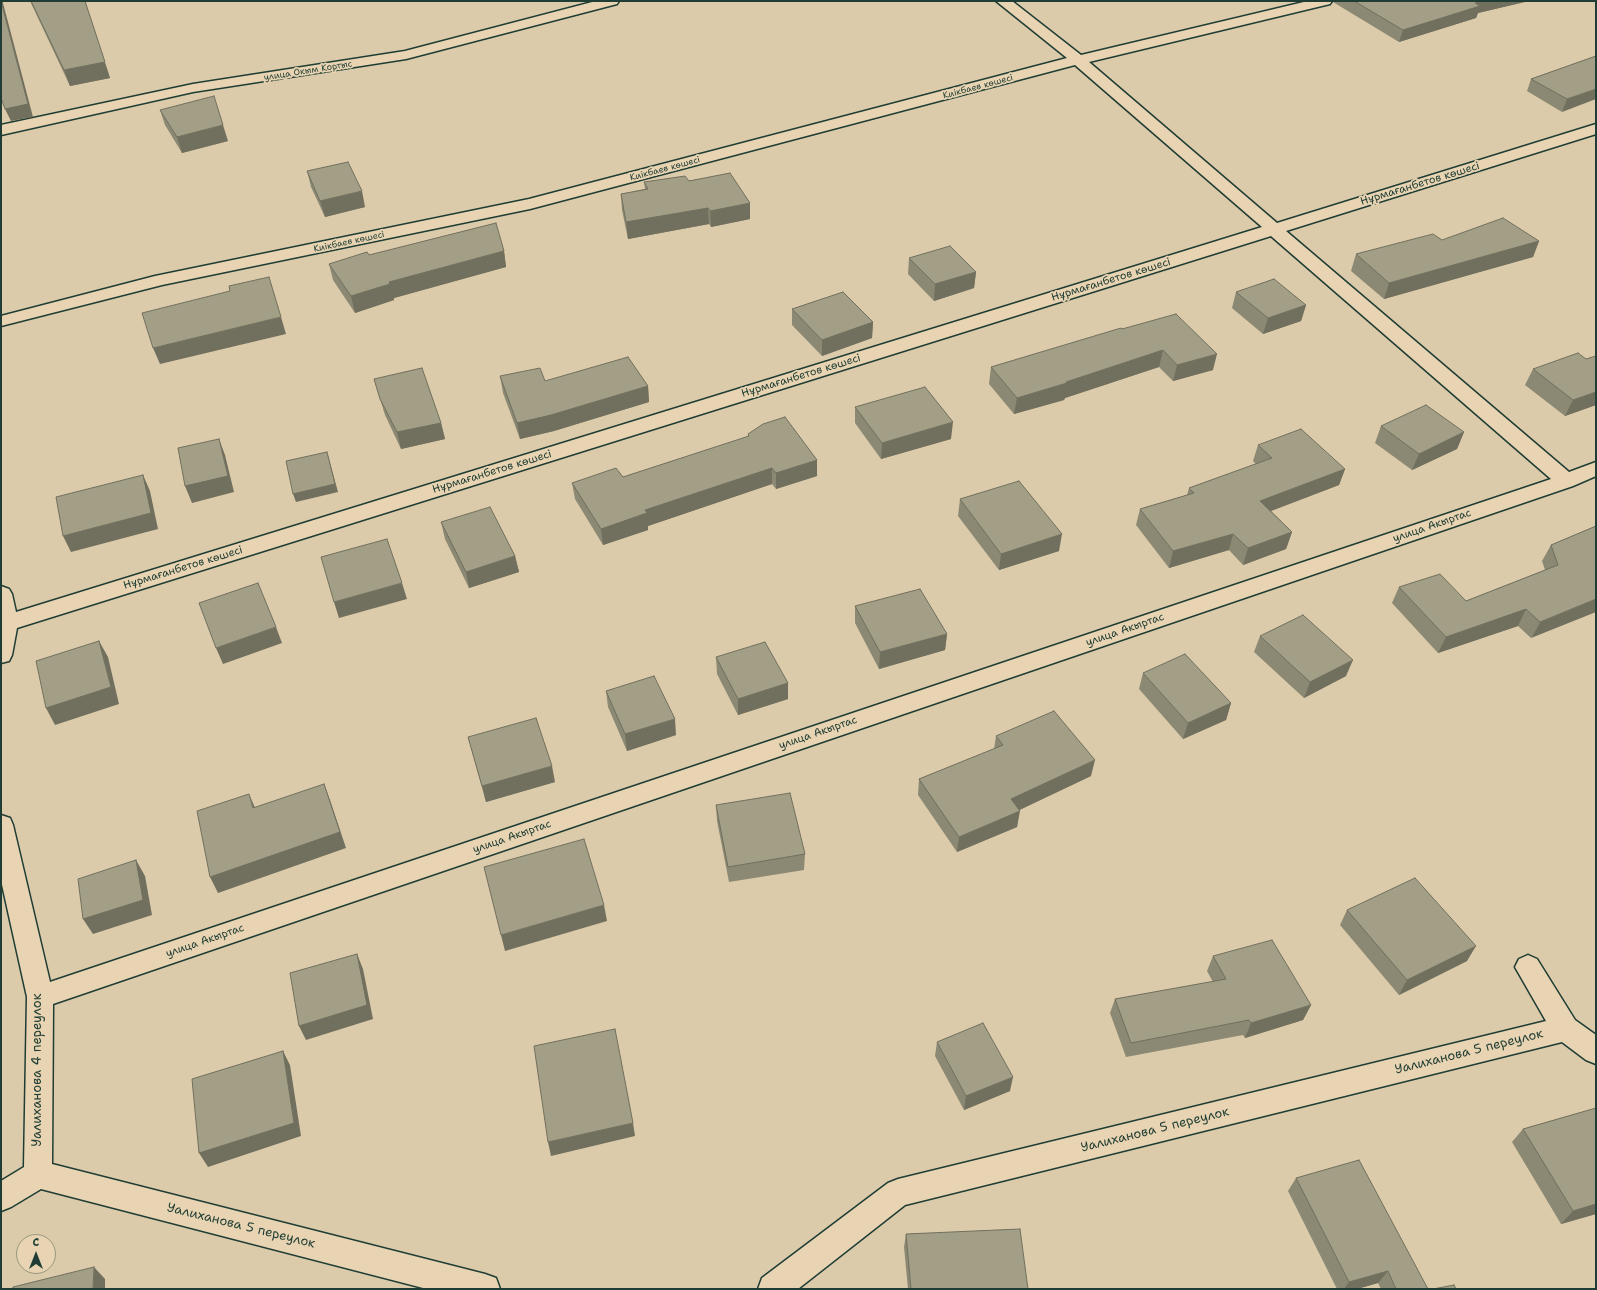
<!DOCTYPE html>
<meta charset="utf-8">
<style>
body{margin:0}
#map{position:relative;width:1597px;height:1290px;overflow:hidden;background:#dccbaa;font-family:"Shantell Sans",sans-serif}
canvas{display:block}
.frame{position:absolute;inset:0;border:2px solid #1f3d34;pointer-events:none}
.north{position:absolute;left:16px;top:1234px;width:40px;height:40px;box-sizing:border-box;background:#e8d4b2;border:1px solid #989880;border-radius:50%;rotate:0deg;font-size:11px;font-weight:700;line-height:16px;text-align:center;color:#1f3d34}
.north::after{content:'';display:block;margin:auto;width:14px;height:18px;background:#1f3d34;clip-path:polygon(50% 0,100% 100%,50% 72%,0 100%)}
</style>
<div id="map">
<canvas width="1597" height="1290"></canvas>
<div class="frame"></div>
<div class="north">С</div>
</div>
<script>
const ctx = document.querySelector('canvas').getContext('2d');
ctx.lineJoin = 'round';
function toPath(rows) {
  const path = new Path2D();
  for (const r of rows) {
    path.moveTo(r[0], r[1]);
    for (let i = 2; i < r.length; i += 2) path.lineTo(r[i], r[i + 1]);
  }
  return path;
}
function strokePath(path, color, width, dash) {
  ctx.strokeStyle = color;
  ctx.lineWidth = width;
  ctx.lineCap = dash ? 'butt' : 'round';
  ctx.setLineDash(dash || []);
  ctx.stroke(path);
}
function fill(path, color) {
  ctx.fillStyle = color;
  ctx.fill(path, 'evenodd');
}
function write(font, color, halo, rows, align = 'center') {
  ctx.font = font + ' "Shantell Sans",sans-serif';
  ctx.lineWidth = 3.5;
  ctx.setLineDash([]);
  ctx.textBaseline = 'middle';
  ctx.strokeStyle = halo;
  ctx.fillStyle = color;
  for (const [text, x, y, turn = 0] of rows) {
    ctx.save();
    ctx.translate(x, y);
    ctx.rotate((+turn || 0) * Math.PI / 180);
    ctx.textAlign = isNaN(turn) ? turn : align;
    if (halo) ctx.strokeText(text, 0, 0);
    ctx.fillText(text, 0, 0);
    ctx.restore();
  }
}
const minor = toPath([
 [596,1,619,1,617,4,406,59,193,92,1,135,1,125,193,84,405,51,596,1],
 [996,1,1012,1,1081,55,1308,1,1332,1,1330,4,1089,62,1277,223,1596,124,1596,134,1286,231,1569,472,1596,462,1596,476,1573,486,53,1004,52,1164,485,1274,496,1278,500,1289,427,1289,41,1189,11,1207,1,1211,1,1181,24,1167,27,997,1,880,1,815,10,818,13,825,50,982,1551,479,1271,236,17,628,12,655,9,661,1,663,1,586,9,589,12,594,16,612,1262,227,1075,65,530,209,162,285,1,326,1,316,155,276,529,199,1067,58,996,1],
 [1528,955,1537,959,1575,1020,1596,1035,1596,1064,1586,1060,1562,1042,905,1205,798,1289,758,1289,762,1278,888,1183,898,1179,1546,1021,1515,967,1519,959,1528,955]
]);
const wall = toPath([
 [30,1,85,1,110,78,70,86],
 [1333,1,1529,1,1478,13,1476,18,1399,42,1333,2],
 [1596,56,1562,112,1527,91,1531,79],
 [160,110,228,141,182,153,165,125],
 [307,171,365,207,325,217,311,187],
 [689,181,750,219,711,227,709,224,628,239,622,210,621,194,645,189,644,182],
 [1442,240,1539,241,1533,257,1384,299,1351,271,1356,254],
 [504,251,506,267,394,298,394,300,355,313,333,280,329,264,369,255],
 [909,258,976,272,974,288,934,301,908,274],
 [1236,292,1306,305,1301,321,1263,334,1232,308],
 [792,309,873,322,872,338,822,356,792,325],
 [1122,329,1213,370,1173,381,1159,367,1065,398,1064,400,1014,414,989,384,991,367],
 [1596,356,1596,405,1565,416,1525,385,1533,369,1586,359],
 [500,376,545,381,648,386,649,402,554,431,520,439,503,393],
 [374,379,441,423,445,439,401,449,385,415],
 [855,407,951,439,881,459,855,423],
 [1381,426,1464,432,1457,449,1412,470,1375,443],
 [748,434,817,476,776,489,772,484,648,526,648,530,603,545,575,499,572,483,623,477,748,437],
 [1258,445,1345,469,1339,485,1271,511,1292,532,1286,549,1243,565,1229,550,1169,568,1136,525,1140,509,1187,495,1189,488,1256,464,1253,461],
 [960,499,1059,551,999,570,958,516],
 [441,522,515,556,519,572,469,588,445,539],
 [1596,526,1531,638,1518,626,1438,653,1392,603,1399,587,1466,601,1545,570,1542,561,1551,545],
 [855,606,947,634,945,650,879,669,855,623],
 [1260,636,1346,676,1304,698,1254,652],
 [716,657,788,683,788,699,738,715,717,674],
 [1143,673,1231,703,1226,720,1183,739,1139,689],
 [606,691,676,735,627,751,608,707],
 [996,736,1091,776,1019,810,1017,827,957,852,918,795,919,779,994,749],
 [468,737,555,782,486,802],
 [716,805,805,854,804,870,729,882,717,821],
 [1347,910,1467,961,1399,995,1340,925],
 [1213,956,1311,1005,1303,1020,1245,1038,1243,1035,1126,1057,1110,1013,1115,999,1213,982,1207,971],
 [937,1042,1010,1091,964,1110,935,1056],
 [1596,1108,1596,1214,1561,1224,1512,1142,1523,1129],
 [1296,1178,1428,1289,1381,1289,1378,1283,1357,1289,1337,1289,1288,1191],
 [906,1234,1028,1289,908,1289,904,1247]
]);
const shadedWall = toPath([
 [1,1,3,1,3,3,33,117,11,121,5,109],
 [85,1,110,78,70,86,64,70],
 [1482,1,1529,1,1478,13,1476,18,1399,42,1403,30,1475,3],
 [1596,89,1596,99,1562,112,1567,99],
 [223,125,228,141,182,153,177,137],
 [362,191,365,207,325,217,320,201],
 [750,203,750,219,711,227,710,211],
 [708,208,709,224,628,239,626,222],
 [1539,241,1533,257,1384,299,1389,283],
 [504,251,506,267,394,298,394,300,355,313,351,296,389,282],
 [976,272,974,288,934,301,935,284],
 [1306,305,1301,321,1263,334,1268,318],
 [281,317,286,334,160,364,153,348],
 [873,322,872,338,822,356,822,340],
 [1163,350,1159,367,1065,398,1064,400,1014,414,1017,398],
 [1217,354,1213,370,1173,381,1177,365],
 [648,386,649,402,554,431,520,439,517,423],
 [1596,392,1596,405,1565,416,1573,400],
 [953,422,951,439,881,459,882,443],
 [441,423,445,439,401,449,397,432],
 [1464,432,1457,449,1412,470,1419,454],
 [219,439,225,455,234,492,192,503,185,486],
 [327,452,338,492,296,502,293,494],
 [817,460,817,476,776,489,776,473],
 [772,468,772,484,648,526,648,530,603,545,601,529,645,510],
 [1345,469,1339,485,1255,517,1260,501],
 [143,475,150,491,158,529,71,552,63,536],
 [1292,532,1286,549,1243,565,1248,548],
 [1062,534,1059,551,999,570,1001,554],
 [1233,534,1229,550,1169,568,1173,551],
 [515,556,519,572,469,588,466,572],
 [402,583,407,599,339,618,334,602],
 [1596,599,1596,612,1531,638,1540,622],
 [1526,609,1518,626,1438,653,1446,637],
 [276,627,282,643,223,664,216,648],
 [947,634,945,650,879,669,880,652],
 [99,641,108,657,119,704,55,725,46,708],
 [1353,660,1346,676,1304,698,1310,682],
 [788,683,788,699,738,715,738,699],
 [1231,703,1226,720,1183,739,1188,723],
 [675,719,676,735,627,751,625,734],
 [1095,760,1091,776,1009,815,1011,799],
 [552,766,555,782,486,802,482,786],
 [324,784,330,800,346,848,218,893,210,877],
 [249,794,256,810,253,808],
 [1020,811,1017,827,957,852,959,837],
 [136,860,145,876,152,915,93,934,83,919],
 [604,905,607,921,505,951,501,935],
 [1476,946,1467,961,1399,995,1407,980],
 [357,954,363,969,373,1019,306,1040,299,1026],
 [1311,1005,1303,1020,1245,1038,1251,1023],
 [283,1051,290,1065,301,1136,208,1167,199,1153],
 [1013,1077,1010,1091,964,1110,966,1096],
 [633,1123,635,1136,551,1156,548,1142],
 [1596,1204,1596,1214,1561,1224,1573,1211],
 [94,1267,105,1279,105,1289,93,1289],
 [1388,1271,1378,1283,1357,1289,1344,1289,1349,1282]
]);
const building = toPath([
 [1,1,28,104,5,109,1,98,1,1],
 [31,1,85,1,105,62,64,70,31,1],
 [1354,1,1482,1,1475,3,1480,6,1403,30,1354,1],
 [1596,56,1596,89,1567,99,1531,79,1596,56],
 [214,96,223,125,177,137,160,110,214,96],
 [348,162,362,191,320,201,307,171,348,162],
 [730,173,750,203,710,211,708,208,626,222,621,194,648,189,644,182,685,176,689,181,730,173],
 [1503,218,1539,241,1389,283,1356,254,1433,234,1442,240,1503,218],
 [496,223,504,251,389,282,390,284,351,296,329,264,367,252,369,255,496,223],
 [950,246,976,272,935,284,909,258,950,246],
 [269,277,281,317,153,348,142,313,230,291,229,286,269,277],
 [1274,279,1306,305,1268,318,1236,292,1274,279],
 [843,292,873,322,822,340,792,309,843,292],
 [1176,314,1217,354,1177,365,1163,350,1066,382,1067,383,1017,398,991,367,1121,328,1122,329,1176,314],
 [1578,353,1586,359,1596,356,1596,392,1573,400,1533,369,1578,353],
 [628,357,648,386,551,415,517,423,500,376,540,368,545,381,628,357],
 [422,368,441,423,397,432,380,399,374,379,422,368],
 [925,387,953,422,882,443,855,407,925,387],
 [1426,405,1464,432,1419,454,1381,426,1426,405],
 [785,417,817,460,776,473,772,468,645,510,647,513,601,529,572,483,616,468,623,477,749,436,748,434,763,424,785,417],
 [1301,429,1345,469,1260,501,1292,532,1248,548,1233,534,1173,551,1140,509,1194,493,1189,488,1272,458,1258,445,1301,429],
 [219,439,228,476,185,486,178,448,219,439],
 [327,452,335,484,293,494,286,461,327,452],
 [143,475,151,513,63,536,56,497,143,475],
 [1019,481,1062,534,1001,554,960,499,1019,481],
 [490,507,515,556,466,572,441,522,490,507],
 [1596,526,1596,599,1540,622,1526,609,1446,637,1399,587,1440,574,1466,601,1558,565,1551,545,1596,526],
 [387,539,402,583,334,602,321,557,387,539],
 [258,583,276,627,216,648,199,603,258,583],
 [920,589,947,634,880,652,855,606,920,589],
 [1303,615,1353,660,1310,682,1260,636,1303,615],
 [99,641,111,687,46,708,36,661,99,641],
 [765,642,788,683,738,699,716,657,765,642],
 [1185,654,1231,703,1188,723,1143,673,1185,654],
 [654,676,675,719,625,734,606,691,654,676],
 [1054,711,1095,760,1011,799,1020,811,959,837,919,779,1003,745,996,736,1054,711],
 [536,718,552,766,482,786,468,737,536,718],
 [324,784,340,832,210,877,197,811,249,794,253,808,324,784],
 [790,793,805,854,728,867,716,805,790,793],
 [584,839,604,905,501,935,484,867,584,839],
 [136,860,143,900,83,919,78,879,136,860],
 [1415,878,1476,946,1407,980,1347,910,1415,878],
 [1272,940,1311,1005,1251,1023,1249,1020,1131,1043,1115,999,1226,979,1213,956,1272,940],
 [357,954,367,1005,299,1026,290,973,357,954],
 [983,1023,1013,1077,966,1096,937,1042,983,1023],
 [615,1029,633,1123,548,1142,534,1046,615,1029],
 [283,1051,294,1123,199,1153,192,1079,283,1051],
 [1596,1108,1596,1204,1573,1211,1523,1129,1596,1108],
 [1359,1160,1428,1289,1396,1289,1388,1271,1349,1282,1296,1178,1359,1160],
 [1020,1229,1028,1289,911,1289,906,1234,1020,1229],
 [94,1267,93,1289,12,1289,13,1287,94,1267],
 [1454,1285,1456,1289,1433,1289,1454,1285]
]);
const farStreetnames = [
 ["улица Окым Кортыс",308,71,-9],
 ["Киікбаев көшесі",978,87,-15],
 ["Киікбаев көшесі",665,169,-15],
 ["Киікбаев көшесі",349,242,-12]
];
const streetNames = [
 ["Нұрмағанбетов көшесі",1420,184,-17],
 ["Нұрмағанбетов көшесі",1111,280,-17],
 ["Нұрмағанбетов көшесі",801,376,-17],
 ["Нұрмағанбетов көшесі",492,472,-17],
 ["улица Акыртас",1432,526,-19],
 ["Нұрмағанбетов көшесі",183,568,-17],
 ["улица Акыртас",1125,630,-19],
 ["улица Акыртас",818,733,-19],
 ["улица Акыртас",512,837,-19],
 ["улица Акыртас",205,941,-19]
];
const nearStreetnames = [
 ["Уалиханова 5 переулок",1469,1052,-14],
 ["Уалиханова 4 переулок",38,1070,-90],
 ["Уалиханова 5 переулок",1155,1130,-14],
 ["Уалиханова 5 переулок",241,1226,14]
];
strokePath(minor, '#1f3d34', 3);
fill(minor, '#e8d4b2');
fill(wall, '#8b8973');
fill(shadedWall, '#716f5e');
fill(building, '#a29f86');
strokePath(building, '#716f5e', 1);
write('9px', '#1f3d34', '#e8d4b2', farStreetnames);
write('11px', '#1f3d34', '#e8d4b2', streetNames);
write('13px', '#1f3d34', '#e8d4b2', nearStreetnames);
</script>
